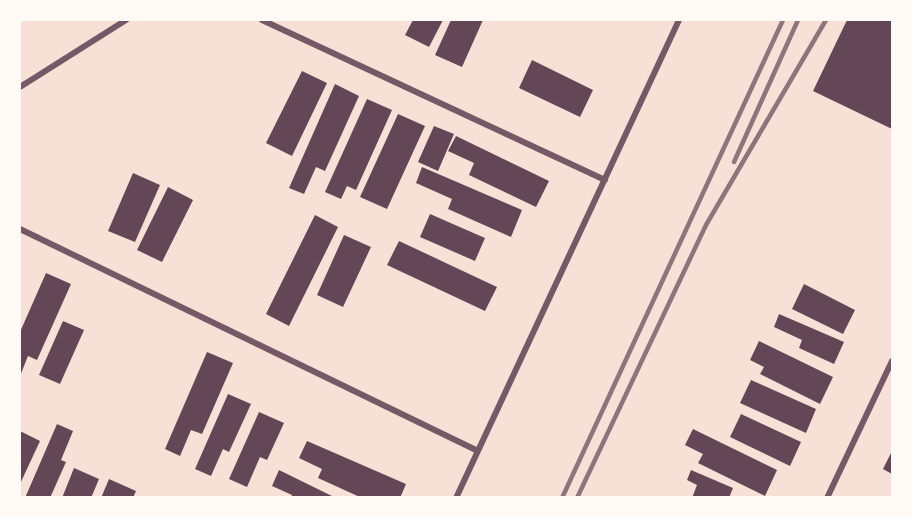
<!DOCTYPE html>
<style>
body{margin:0}
#map{position:relative;width:912px;height:517px;overflow:hidden;background:#f7e1d7;font-family:"Fira Sans Condensed",sans-serif}
canvas{display:block}
.frame{position:absolute;inset:0;border:21px solid #fffaf5;pointer-events:none}
</style>
<div id="map">
<canvas width="912" height="517"></canvas>
<div class="frame"></div>
</div>
<script>
const ctx = document.querySelector('canvas').getContext('2d');
ctx.lineJoin = 'round';
function fill(path, color) {
  ctx.fillStyle = color;
  ctx.fill(path, 'evenodd');
}
function toPath(rows) {
  const path = new Path2D();
  for (const r of rows) {
    path.moveTo(r[0], r[1]);
    for (let i = 2; i < r.length; i += 2) path.lineTo(r[i], r[i + 1]);
  }
  return path;
}
function strokePath(path, color, width, dash) {
  ctx.strokeStyle = color;
  ctx.lineWidth = width;
  ctx.lineCap = dash ? 'butt' : 'round';
  ctx.setLineDash(dash || []);
  ctx.stroke(path);
}
const building = toPath([
 [413,20,443,20,429,47,405,35],
 [451,20,483,20,462,67,435,55],
 [847,20,892,20,892,129,813,91],
 [532,60,593,90,580,117,519,88],
 [302,71,327,83,292,156,266,143],
 [335,84,359,96,325,171,316,167,304,194,289,188],
 [367,99,392,110,356,190,347,186,341,199,325,192],
 [398,114,425,126,387,209,360,197],
 [434,126,454,134,438,171,418,162],
 [456,136,549,181,536,207,469,175,474,163,448,151],
 [422,167,522,210,511,237,448,209,452,199,416,183],
 [133,173,160,185,135,242,108,231],
 [168,187,193,200,162,262,137,250],
 [430,214,485,238,475,261,420,237],
 [315,215,338,227,289,326,266,314],
 [344,235,371,247,343,307,317,295],
 [399,241,497,287,485,311,387,265],
 [46,273,71,284,37,360,28,356,20,376,20,332],
 [804,284,855,310,843,334,792,309],
 [779,314,844,342,834,364,799,348,802,340,774,327],
 [63,321,84,330,60,384,39,375],
 [759,341,833,377,820,404,760,374,764,367,750,360],
 [207,352,233,363,202,434,191,430,180,456,165,449],
 [751,380,816,409,806,433,740,403],
 [228,394,251,404,229,452,223,449,211,476,195,469],
 [259,412,284,423,267,460,260,457,247,487,229,479],
 [741,414,801,442,790,466,730,437],
 [57,424,73,431,61,460,66,462,50,498,25,498],
 [693,429,777,470,765,496,698,463,703,454,685,445],
 [20,431,40,441,20,484],
 [307,441,406,484,400,498,362,498,318,478,322,469,299,458],
 [892,451,892,474,883,469],
 [74,468,99,479,91,498,62,498],
 [279,470,336,498,291,498,292,495,272,486],
 [691,470,733,488,729,498,692,498,697,485,687,480],
 [109,479,136,491,133,498,101,498]
]);
const minor = toPath([
 [262,20,605,180],
 [20,87,126,20],
 [20,229,478,451],
 [456,498,679,20],
 [827,498,892,361]
]);
const rail = toPath([
 [734,162,798,20],
 [562,498,783,20],
 [577,498,706,225,826,20]
]);
fill(building, '#644757');
strokePath(minor, '#755966', 6);
strokePath(rail, '#8f747c', 4.5);
</script>
